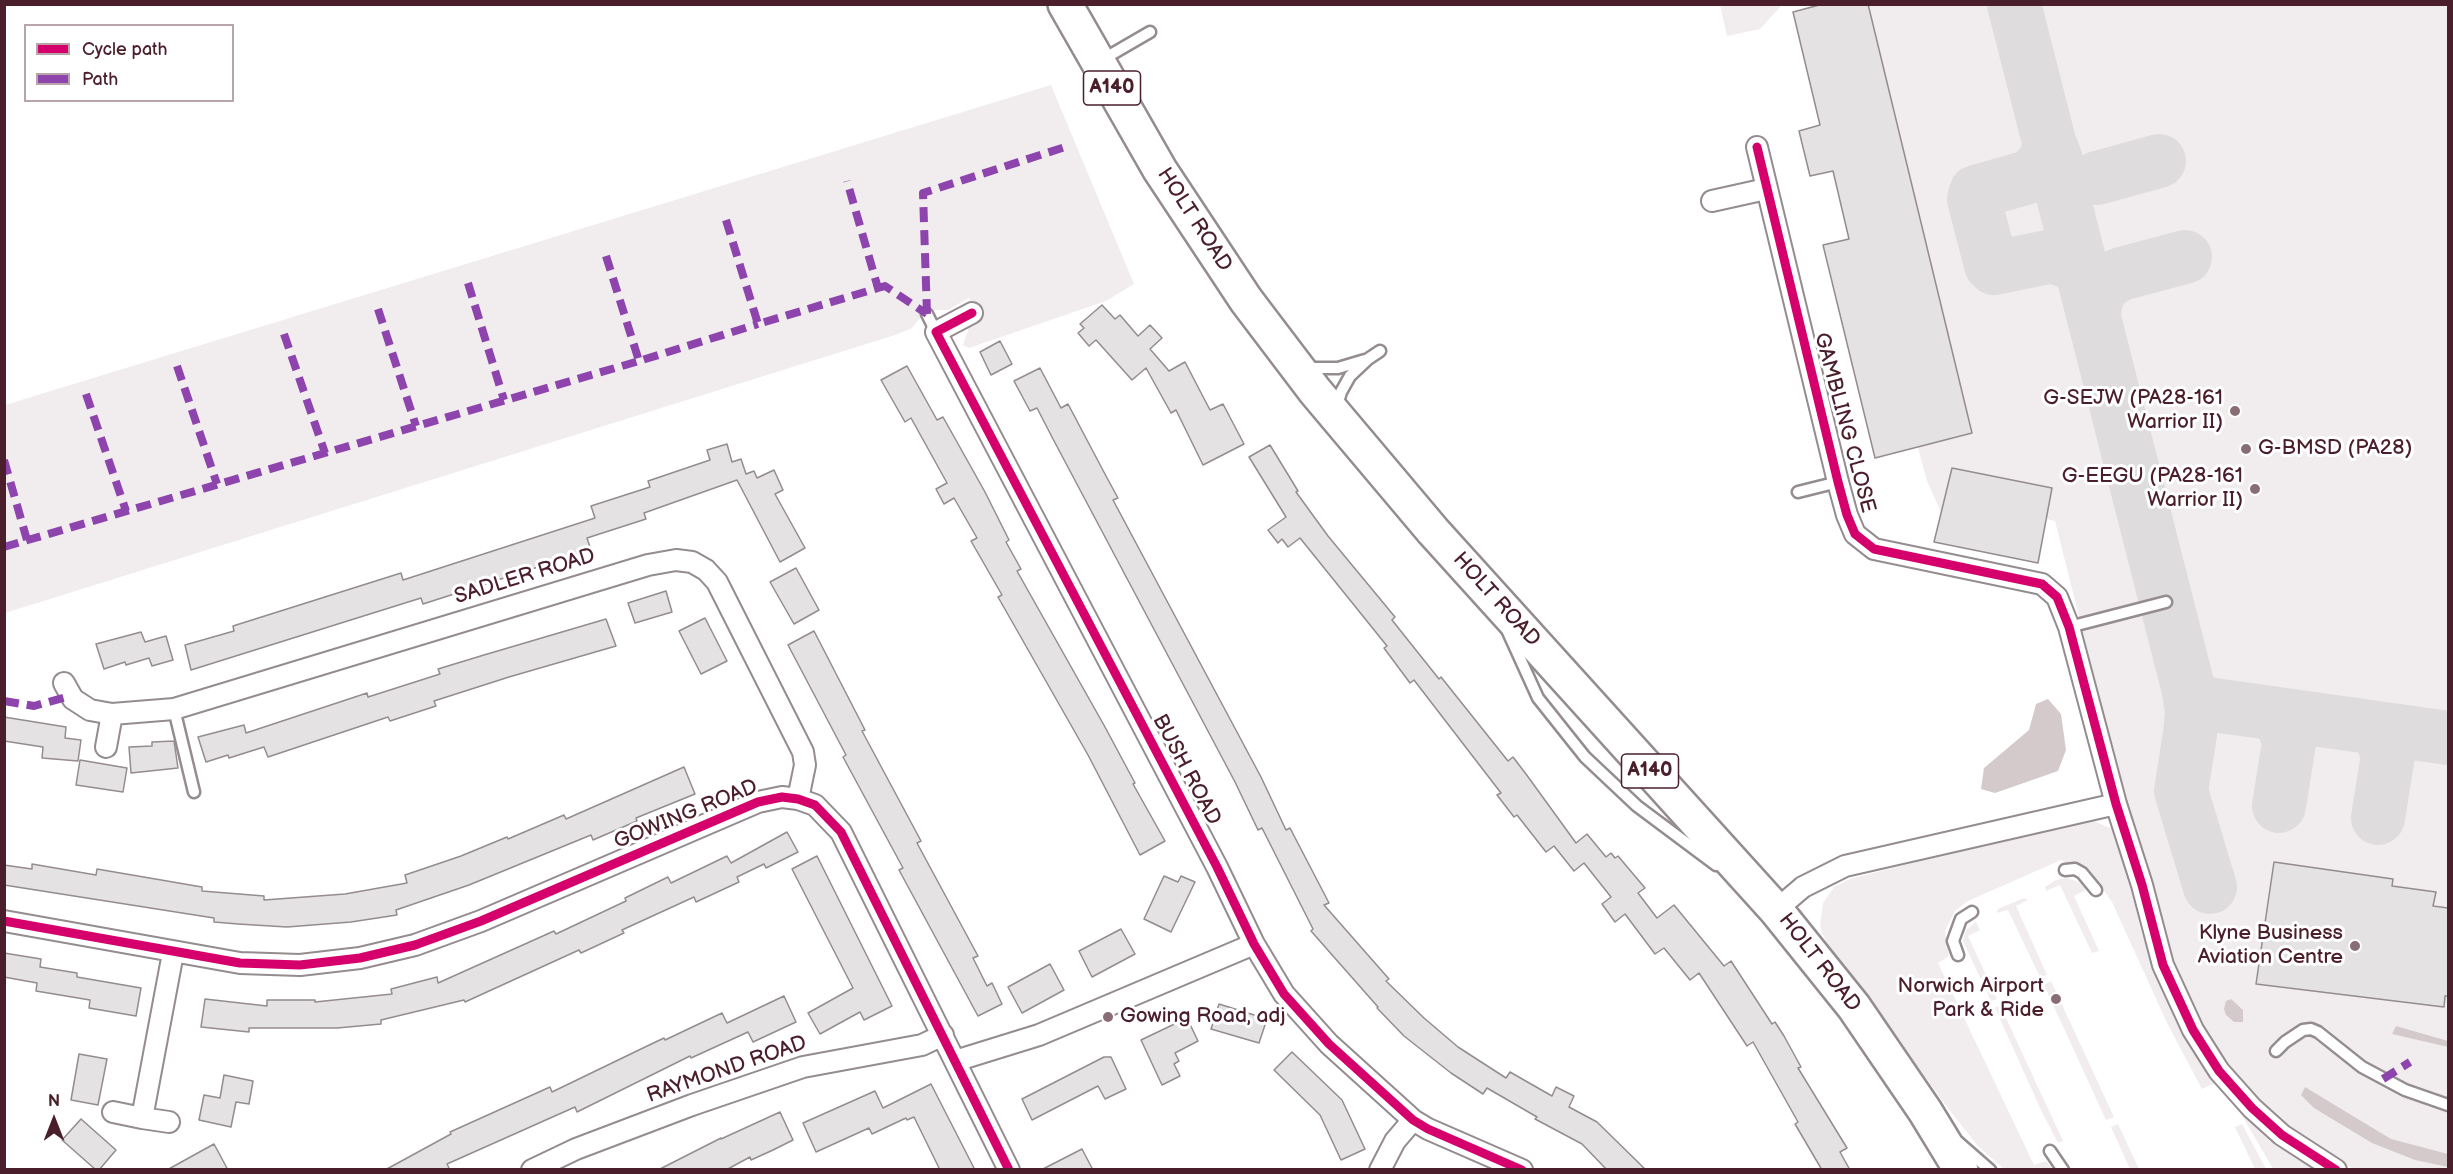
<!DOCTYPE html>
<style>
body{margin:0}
#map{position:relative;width:2453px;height:1174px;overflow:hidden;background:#fff;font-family:"Balsamiq Sans",sans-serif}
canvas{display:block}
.frame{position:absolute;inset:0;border:6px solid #4a1f2b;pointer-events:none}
.legend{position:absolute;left:24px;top:24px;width:210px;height:78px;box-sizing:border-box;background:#fff;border:2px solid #b7a5aa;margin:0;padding:8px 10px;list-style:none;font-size:18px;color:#4a1f2b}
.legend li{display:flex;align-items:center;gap:12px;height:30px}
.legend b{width:30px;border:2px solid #b7a5aa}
.north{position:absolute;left:24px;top:1090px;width:60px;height:60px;-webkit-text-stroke:4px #fff;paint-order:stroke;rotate:0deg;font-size:16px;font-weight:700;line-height:24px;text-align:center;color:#4a1f2b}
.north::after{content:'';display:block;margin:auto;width:21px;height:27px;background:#4a1f2b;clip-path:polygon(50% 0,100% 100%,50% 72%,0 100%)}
</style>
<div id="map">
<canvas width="2453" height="1174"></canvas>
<div class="frame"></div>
<ul class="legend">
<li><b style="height:8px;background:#d6006c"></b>Cycle path</li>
<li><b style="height:8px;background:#8e44ad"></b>Path</li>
</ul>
<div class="north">N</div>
</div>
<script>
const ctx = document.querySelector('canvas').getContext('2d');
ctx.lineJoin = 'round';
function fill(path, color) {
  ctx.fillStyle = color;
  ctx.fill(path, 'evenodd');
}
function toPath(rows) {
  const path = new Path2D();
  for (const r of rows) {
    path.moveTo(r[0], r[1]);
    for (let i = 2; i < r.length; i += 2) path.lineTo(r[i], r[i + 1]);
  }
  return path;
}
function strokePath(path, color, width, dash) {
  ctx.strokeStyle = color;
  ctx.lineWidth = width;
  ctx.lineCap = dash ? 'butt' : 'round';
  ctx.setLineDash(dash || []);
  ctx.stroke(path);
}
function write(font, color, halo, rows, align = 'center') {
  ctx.font = font + ' "Balsamiq Sans",sans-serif';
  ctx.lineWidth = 6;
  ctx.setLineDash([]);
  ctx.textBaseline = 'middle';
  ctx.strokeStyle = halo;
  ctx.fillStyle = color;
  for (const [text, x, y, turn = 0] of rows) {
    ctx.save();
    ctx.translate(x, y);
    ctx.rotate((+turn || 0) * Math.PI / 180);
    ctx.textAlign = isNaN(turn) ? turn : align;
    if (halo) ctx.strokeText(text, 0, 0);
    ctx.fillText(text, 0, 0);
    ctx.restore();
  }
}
const built = toPath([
 [1823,4,2448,5,2448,1169,2354,1169,2326,1156,2271,1116,2229,1072,2181,992,2127,808,2055,521,2045,519,2038,563,1934,542,1941,512,1927,481,1888,339,1848,349,1823,245,1849,238,1833,171,1810,176,1799,131,1820,125,1793,12],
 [1720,5,1720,4,1782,5,1760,29,1727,36],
 [1051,85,1134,284,1106,301,969,348,963,345,969,327,981,320,969,298,948,310,936,310,919,319,912,328,895,335,5,613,5,405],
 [2089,819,2115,830,2121,844,2141,931,2159,982,2186,1036,2217,1082,2202,1089,2168,1025,2112,902,2091,872,2061,860,1968,901,1955,911,1945,931,1949,956,1938,963,2034,1165,2046,1161,2053,1169,2004,1169,1978,1146,1950,1111,1826,942,1820,926,1823,903,1834,887,1850,879,2074,821],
 [2067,878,2079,882,2086,890,2074,896,2099,951,2092,953,2060,885,2046,891,2045,887,2056,880],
 [2024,898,2028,900,2016,906,2047,975,2040,977,2008,910,1996,913,1998,909],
 [1976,922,1980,930,1968,936,1997,999,1991,1001,1963,941,1966,930],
 [2051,981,2114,1117,2106,1120,2044,985],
 [2000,1005,2063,1141,2058,1143,2041,1110,1995,1008],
 [2229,1093,2321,1169,2273,1169],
 [2118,1124,2139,1169,2130,1169,2111,1127],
 [2242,1124,2266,1169,2255,1169,2235,1127]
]);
const water = toPath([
 [2048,699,2061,714,2066,750,2058,771,1995,793,1981,789,1984,768,2029,730,2036,704],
 [2231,999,2243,1010,2243,1022,2234,1022,2226,1015,2224,1009,2226,1001],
 [2396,1026,2448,1041,2448,1047,2392,1034],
 [2305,1087,2391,1139,2448,1154,2448,1167,2415,1160,2372,1143,2314,1108,2301,1095]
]);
const taxiway = toPath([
 [2014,4,2189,691,2201,702,2214,705,2448,738],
 [2056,160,2049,142,2048,157,2032,176,1976,192,1974,199,1991,265,1994,268,2053,256,2074,264,2083,275],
 [2097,178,2159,161],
 [2094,318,2095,304,2099,292,2108,281,2121,274,2185,257],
 [2189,691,2192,712,2190,734,2181,791,2210,887],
 [2273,713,2284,726,2289,743,2279,806],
 [2369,727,2381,737,2388,755,2378,818]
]);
const building = toPath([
 [1823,4,1868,4,1972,433,1875,458,1823,245,1849,239,1833,171,1810,176,1799,131,1820,125,1793,12,1823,4],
 [1102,305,1115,319,1120,315,1138,336,1150,325,1162,338,1150,349,1169,371,1185,362,1210,410,1223,404,1244,444,1203,465,1176,410,1171,413,1146,368,1132,380,1096,340,1089,346,1078,333,1084,328,1080,324,1102,305],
 [1000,341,1012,364,991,375,980,352,1000,341],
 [907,366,937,420,943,417,985,492,1009,540,1006,542,1021,569,1017,571,1105,727,1135,783,1133,784,1165,841,1140,855,1088,755,998,597,1002,595,971,541,977,538,954,498,944,504,936,489,947,483,911,418,905,422,881,380,907,366],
 [1040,368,1061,408,1068,404,1106,476,1118,498,1113,500,1261,777,1286,830,1290,828,1329,903,1324,905,1389,979,1386,981,1424,1018,1458,1047,1506,1078,1510,1072,1552,1096,1556,1087,1574,1096,1569,1107,1597,1122,1646,1170,1607,1170,1582,1144,1535,1119,1537,1117,1487,1088,1483,1094,1451,1073,1404,1036,1377,1008,1378,1007,1311,931,1313,929,1262,828,1258,830,1235,782,1053,439,1037,408,1030,411,1014,381,1040,368],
 [727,444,732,462,741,459,746,474,754,471,757,478,774,470,783,490,775,494,805,548,780,562,737,480,644,513,646,519,587,538,591,550,423,604,421,598,191,670,185,645,234,631,233,626,401,573,403,580,595,518,591,506,650,487,648,481,710,460,707,450,727,444],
 [1270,445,1298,491,1296,492,1328,536,1395,617,1392,620,1439,679,1441,677,1508,761,1513,757,1526,774,1576,843,1587,834,1606,857,1611,853,1615,858,1618,856,1645,888,1638,893,1657,918,1674,905,1724,966,1731,961,1772,1024,1775,1022,1784,1036,1801,1067,1798,1068,1847,1148,1840,1152,1850,1170,1822,1170,1795,1124,1798,1122,1753,1042,1747,1046,1699,973,1690,980,1664,948,1655,954,1625,914,1615,922,1602,904,1611,897,1584,863,1574,871,1554,846,1546,852,1517,815,1514,817,1497,795,1501,793,1414,680,1410,683,1384,648,1387,646,1300,538,1288,547,1282,539,1278,543,1268,530,1286,517,1249,457,1270,445],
 [1952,468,2052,488,2038,563,1934,542,1952,468],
 [796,568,819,610,794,624,770,582,796,568],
 [666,591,672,612,635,623,628,603,666,591],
 [705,618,727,661,701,674,679,631,705,618],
 [606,619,616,646,509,677,434,701,436,706,390,721,388,717,268,757,264,747,229,758,228,755,206,762,198,737,244,725,246,733,367,693,368,697,440,674,438,669,484,655,606,619],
 [814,631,865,730,862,731,921,841,917,843,978,956,973,958,987,986,992,983,1002,1004,978,1016,899,870,903,868,843,757,846,755,788,645,814,631],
 [141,632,145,642,166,636,173,660,152,666,149,658,126,665,125,662,104,669,96,644,141,632],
 [4,717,66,727,65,738,81,740,78,761,42,758,43,747,4,741,4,717],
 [174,741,178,768,131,773,129,747,152,746,152,742,174,741],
 [80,760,127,768,123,792,76,785,80,760],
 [684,767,695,794,636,818,637,821,593,840,591,835,469,885,396,910,397,915,351,922,287,927,238,924,214,922,214,918,4,885,4,865,32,869,32,864,96,875,97,869,202,887,202,891,264,896,264,900,345,894,407,883,405,875,461,856,507,837,508,839,564,815,566,819,684,767],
 [787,832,798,852,766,868,764,864,737,877,739,882,696,902,694,897,622,930,624,933,581,953,579,950,465,1002,464,1000,381,1020,381,1024,337,1028,249,1028,249,1032,201,1027,205,999,267,1006,267,1000,315,1000,315,1002,392,994,391,989,437,977,438,983,554,931,556,934,626,901,625,898,668,877,671,883,727,856,731,863,787,832],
 [817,856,892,1006,864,1020,860,1012,820,1034,808,1013,853,988,792,869,817,856],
 [2274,862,2393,879,2392,886,2436,892,2433,906,2448,908,2448,996,2445,996,2444,1007,2256,984,2274,862],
 [1164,876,1178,882,1181,876,1195,882,1171,932,1144,919,1164,876],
 [1121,929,1135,954,1092,977,1079,951,1121,929],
 [4,953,41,959,40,967,77,973,77,977,141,988,136,1016,89,1008,90,1000,36,991,37,983,4,977,4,953],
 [1050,964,1064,990,1022,1013,1008,987,1050,964],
 [784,996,796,1022,753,1042,748,1032,691,1058,690,1056,577,1112,575,1107,447,1164,450,1170,385,1170,451,1134,450,1132,550,1087,552,1092,643,1048,664,1038,665,1040,722,1013,727,1023,784,996],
 [1219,1004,1267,1019,1259,1043,1211,1029,1219,1004],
 [1187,1018,1198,1041,1175,1053,1179,1061,1174,1064,1180,1076,1162,1085,1141,1040,1187,1018],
 [1292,1052,1342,1100,1365,1149,1341,1160,1320,1115,1274,1070,1292,1052],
 [79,1054,107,1059,98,1105,71,1100,79,1054],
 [1104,1057,1111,1057,1126,1089,1105,1099,1098,1086,1032,1120,1022,1099,1104,1057],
 [224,1075,253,1081,249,1104,236,1102,231,1127,199,1120,204,1095,220,1098,224,1075],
 [931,1084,975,1170,940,1170,914,1117,907,1120,906,1118,872,1134,869,1128,816,1152,803,1123,875,1091,883,1108,931,1084],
 [780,1112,793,1140,773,1150,751,1160,750,1157,726,1170,658,1170,721,1138,721,1139,780,1112],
 [81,1119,116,1150,99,1170,96,1170,62,1140,81,1119],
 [214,1144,228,1170,167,1170,194,1155,214,1144],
 [1082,1149,1093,1170,1041,1170,1082,1149]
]);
const service = toPath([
 [1100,61,1150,32],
 [927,314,936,332],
 [1307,368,1338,368,1365,360],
 [1336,409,1341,392,1350,376,1368,359,1380,351],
 [1798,492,1838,482],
 [2069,627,2166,602],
 [1508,632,1538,698,1585,757,1637,806,1716,865],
 [174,709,194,792],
 [2065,870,2075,869,2082,873,2096,890],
 [1958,955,1953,941,1961,919,1972,912],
 [2276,1051,2285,1042,2303,1030,2311,1029,2318,1032,2362,1067,2405,1090,2448,1105],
 [1958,1142,1990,1170],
 [2050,1151,2063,1170]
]);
const minor = toPath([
 [1757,147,1838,482,1847,515,1855,534,1874,549,2042,584,2057,597,2069,627,2116,804,2142,885,2163,965,2193,1030,2219,1071,2252,1108,2282,1135,2336,1170],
 [1712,201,1766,189],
 [972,313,936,332,1217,867,1254,944,1284,994,1329,1044,1413,1120,1428,1129,1522,1170],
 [64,683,73,699,90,710,112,714,174,709,648,565,676,560,692,562,706,570,717,582,803,752,805,765,798,799],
 [106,747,112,714],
 [1776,910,1803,887,1845,866,2116,804],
 [4,921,240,963,300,965,360,958,415,945,481,921,758,802,782,797,798,799,815,805,841,832,1009,1170],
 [955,1061,1039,1035,1254,944],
 [113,1112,142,1118,173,953],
 [142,1118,169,1122],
 [532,1170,576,1149,692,1105,803,1067,922,1045,943,1035],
 [1380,1170,1395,1141,1413,1120]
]);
const trunk = toPath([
 [1065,4,1160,170,1246,300,1315,391,1433,531,1776,910,1854,1007,1925,1111,1961,1170]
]);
const quiet = toPath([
 [726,220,758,324,878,288,847,181],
 [606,256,639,361,758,324],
 [468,283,504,400],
 [878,288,885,286,927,314],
 [378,309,416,426],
 [927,314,923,193,1065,147],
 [284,334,325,453],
 [177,366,217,484],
 [86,394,126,511],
 [4,460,27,540],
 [4,547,639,361],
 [4,701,34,706,70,696],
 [2383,1079,2410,1062]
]);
const cycleway = toPath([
 [1757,147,1838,482,1847,515,1855,534,1874,549,2042,584,2057,597,2069,627,2116,804,2142,885,2163,965,2193,1030,2219,1071,2252,1108,2282,1135,2336,1170],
 [972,313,936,332,1217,867,1254,944,1284,994,1329,1044,1413,1120,1428,1129,1522,1170],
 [4,921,240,963,300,965,360,958,415,945,481,921,758,802,782,797,798,799,815,805,841,832,1009,1170]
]);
const markers = [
 [2235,411,6,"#896d75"],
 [2246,449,6,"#896d75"],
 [2255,489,6,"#896d75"],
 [2355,946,6,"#896d75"],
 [2056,999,6,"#896d75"],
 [1108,1017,6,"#896d75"]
];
const shields = [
 [1112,88,57],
 [1650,771,57]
];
const shieldNames = [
 ["A140",1112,88],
 ["A140",1650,771]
];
const streetNames = [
 ["HOLT ROAD",1194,220,57],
 ["GAMBLING CLOSE",1844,423,75],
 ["SADLER ROAD",525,577,-17],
 ["HOLT ROAD",1496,600,48],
 ["BUSH ROAD",1186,770,62],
 ["GOWING ROAD",686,815,-22],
 ["HOLT ROAD",1819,963,52],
 ["RAYMOND ROAD",727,1070,-19]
];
const poiNames = [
 ["G-SEJW (PA28-161",2223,399],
 ["Warrior II)",2223,423],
 ["G-BMSD (PA28)",2258,449,"left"],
 ["G-EEGU (PA28-161",2243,477],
 ["Warrior II)",2243,501],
 ["Klyne Business",2343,934],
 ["Aviation Centre",2343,958],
 ["Norwich Airport",2044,987],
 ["Park & Ride",2044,1011],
 ["Gowing Road, adj",1120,1017,"left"]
];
fill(built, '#f1edee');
fill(water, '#d4cacc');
strokePath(taxiway, '#dedcdc', 54);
fill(building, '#e4e2e3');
strokePath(building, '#948c8e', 1.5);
strokePath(service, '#948c8e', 15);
strokePath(minor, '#948c8e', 24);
strokePath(trunk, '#948c8e', 38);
strokePath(service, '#fff', 10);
strokePath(minor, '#fff', 20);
strokePath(trunk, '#fff', 33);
strokePath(quiet, '#8e44ad', 8, [15, 8]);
strokePath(cycleway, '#d6006c', 9);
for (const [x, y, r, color] of markers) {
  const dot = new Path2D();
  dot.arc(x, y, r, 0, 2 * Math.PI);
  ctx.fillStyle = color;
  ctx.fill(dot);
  strokePath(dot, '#fff', 2);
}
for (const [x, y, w] of shields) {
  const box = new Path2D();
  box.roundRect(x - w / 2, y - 17, w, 34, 4.5);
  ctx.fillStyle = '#fff';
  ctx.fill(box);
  strokePath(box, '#4a1f2b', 1.5);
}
write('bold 20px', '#4a1f2b', null, shieldNames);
write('21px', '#4a1f2b', '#fff', streetNames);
write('21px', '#4a1f2b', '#fff', poiNames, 'right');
</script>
